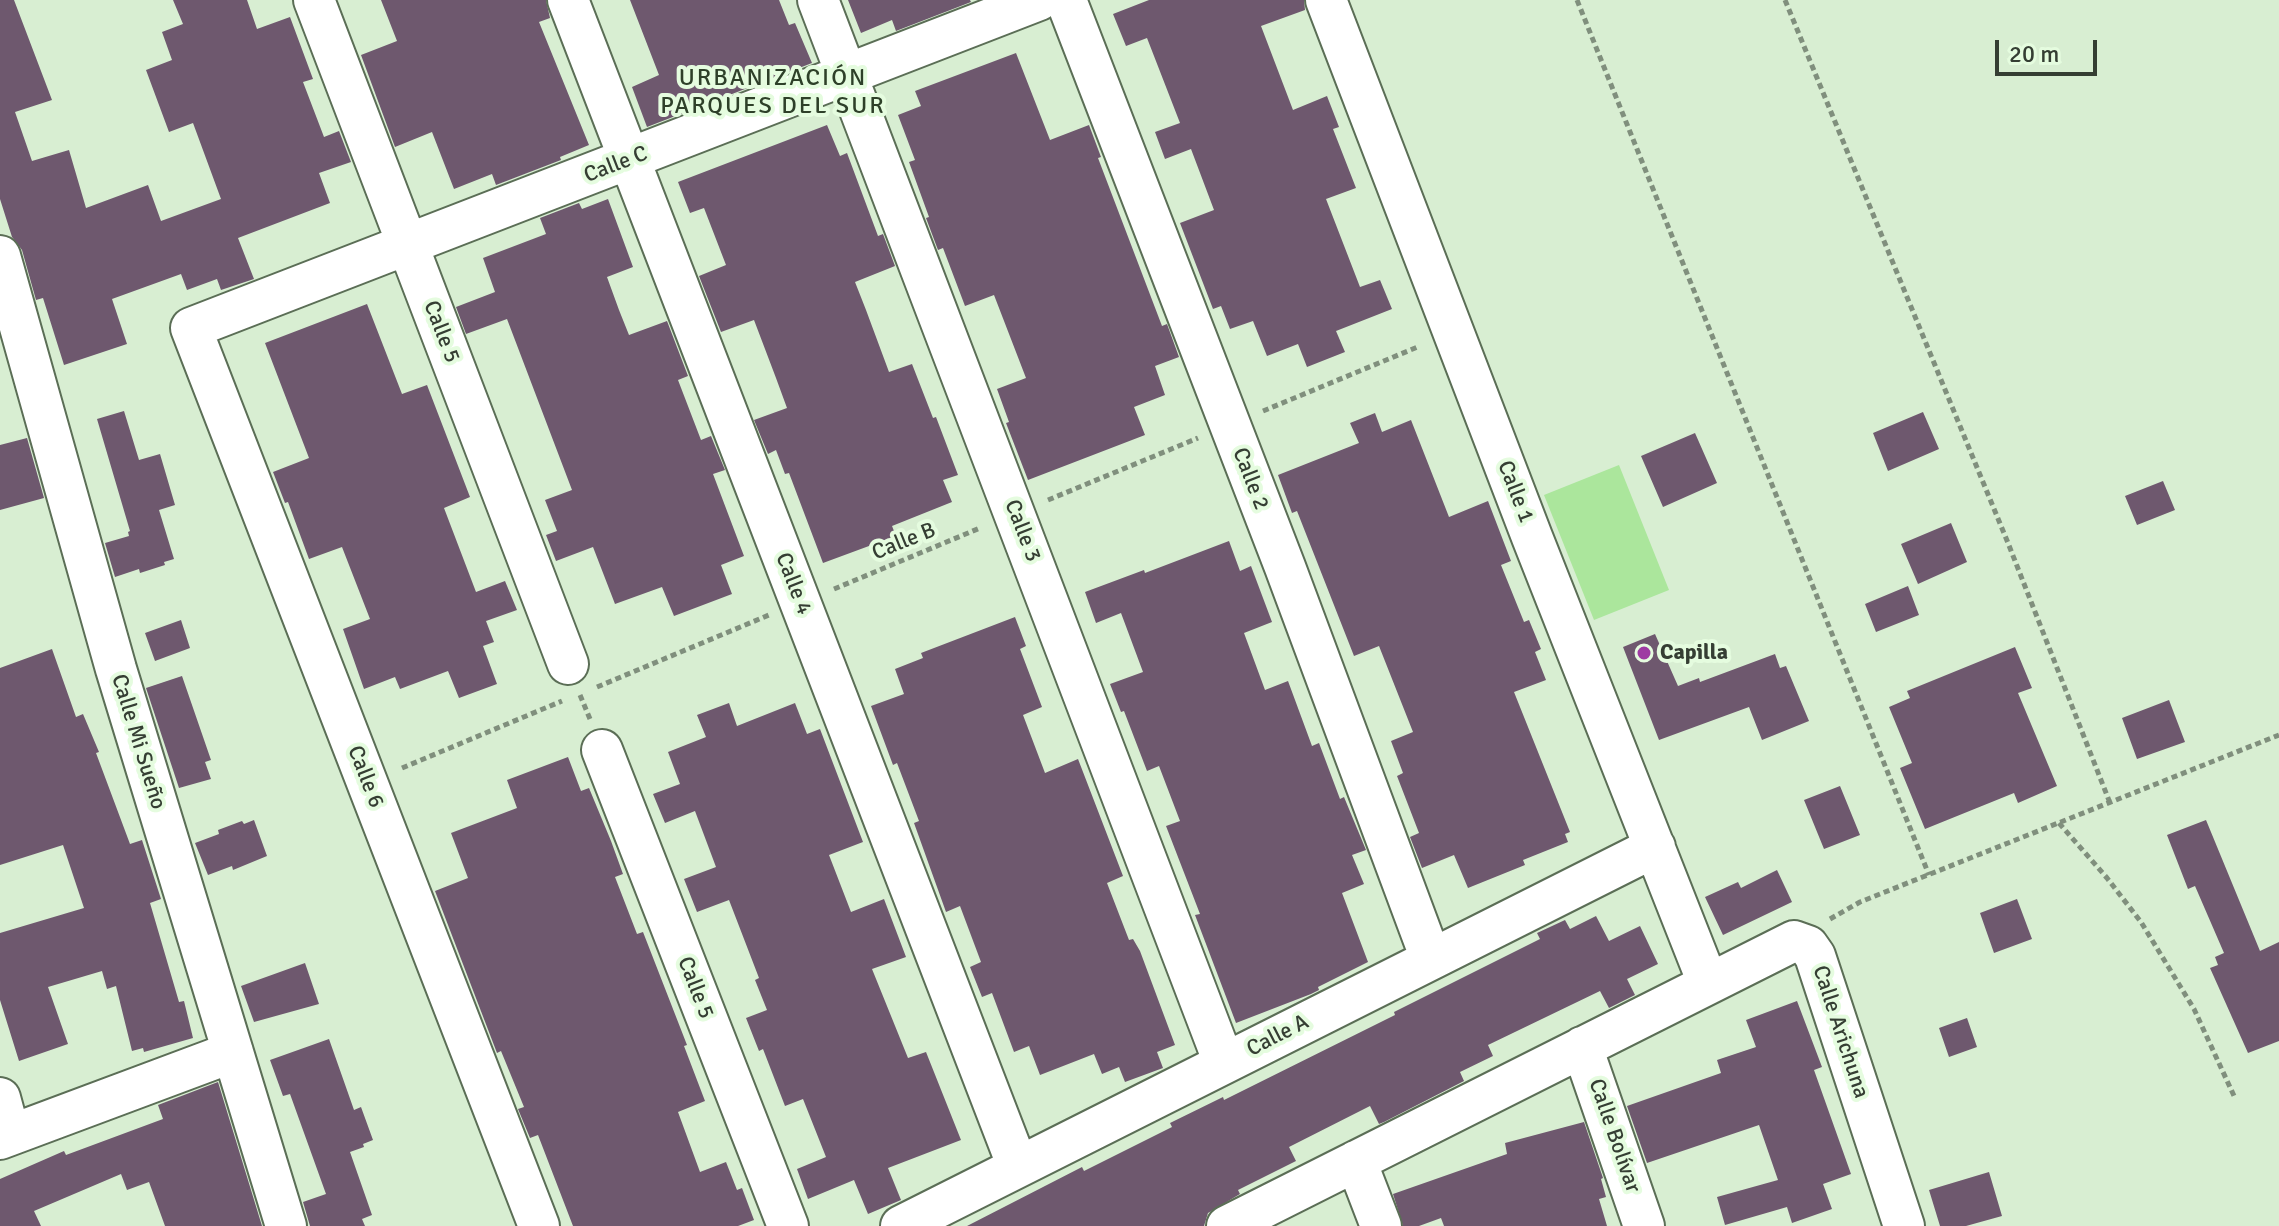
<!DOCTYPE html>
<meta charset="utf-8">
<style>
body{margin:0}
#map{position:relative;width:2279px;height:1226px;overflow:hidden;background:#d8eed2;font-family:Signika,sans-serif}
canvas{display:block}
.scale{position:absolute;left:1995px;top:40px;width:102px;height:36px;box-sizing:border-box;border:4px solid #353e33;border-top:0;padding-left:10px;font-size:24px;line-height:28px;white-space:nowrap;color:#353e33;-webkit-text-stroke:6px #e5fcdf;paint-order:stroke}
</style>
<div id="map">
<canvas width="2279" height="1226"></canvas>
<div class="scale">20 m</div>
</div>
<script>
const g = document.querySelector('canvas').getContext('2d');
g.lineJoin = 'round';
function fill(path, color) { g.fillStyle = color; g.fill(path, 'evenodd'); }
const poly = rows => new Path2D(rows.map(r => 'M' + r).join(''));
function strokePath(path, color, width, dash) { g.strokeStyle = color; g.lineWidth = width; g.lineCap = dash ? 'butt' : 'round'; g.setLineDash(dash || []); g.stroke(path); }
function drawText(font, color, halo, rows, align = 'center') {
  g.font = font + ' Signika,sans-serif'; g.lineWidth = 8; g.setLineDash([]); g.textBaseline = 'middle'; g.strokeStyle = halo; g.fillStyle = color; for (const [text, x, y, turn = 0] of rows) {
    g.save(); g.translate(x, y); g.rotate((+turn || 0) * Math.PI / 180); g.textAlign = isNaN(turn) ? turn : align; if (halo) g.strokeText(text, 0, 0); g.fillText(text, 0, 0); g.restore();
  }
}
fill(poly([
 [1619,465,1669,590,1594,620,1544,495]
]), '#abe69c');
fill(poly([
 [0,0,14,0,52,100,15,112,32,161,69,150,86,208,148,185,161,221,221,199,193,123,169,132,146,70,172,60,162,32,183,24,173,0,247,0,257,29,290,17,313,79,303,82,324,137,339,131,351,162,319,173,330,203,238,238,254,279,221,290,217,279,187,290,181,274,112,299,127,344,64,365,43,298,36,300,22,250,12,237,0,199],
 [381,0,546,0,550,18,539,22,589,145,560,157,561,160,496,185,492,174,454,189,432,132,395,147,361,55,397,41],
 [630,0,779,0,789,25,795,23,812,63,647,127,632,87,659,75],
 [848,0,970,0,971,2,896,31,892,20,861,33],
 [1149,0,1304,0,1305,10,1261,26,1293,110,1327,96,1339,127,1333,129,1356,188,1326,199,1360,287,1380,280,1392,309,1336,331,1345,352,1307,367,1298,344,1267,356,1253,321,1230,329,1221,306,1213,309,1180,223,1214,210,1191,149,1165,159,1155,132,1180,123,1147,38,1126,46,1113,14],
 [1016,53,1050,140,1089,125,1101,157,1098,158,1162,326,1167,324,1179,357,1155,366,1165,395,1134,407,1145,435,1028,480,1006,423,1009,422,997,389,1026,378,994,295,965,306,943,248,938,250,926,218,929,217,909,162,915,160,898,115,921,106,915,91],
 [827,125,840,156,847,153,878,236,883,234,895,266,855,282,866,310,889,372,912,364,933,418,936,417,958,475,943,480,952,502,892,526,896,536,823,563,789,473,785,474,776,450,768,454,754,420,787,408,776,378,754,320,721,332,699,276,726,265,704,208,690,213,678,182],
 [608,199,633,267,607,277,619,310,629,335,667,321,688,376,678,380,701,440,711,436,725,470,713,474,744,556,721,565,732,594,674,616,662,587,615,604,593,547,556,561,546,535,557,531,545,500,572,490,507,319,466,334,456,307,495,292,483,258,546,234,540,218,579,203,582,209],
 [367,304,402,394,427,385,470,497,444,508,476,592,505,581,517,610,486,621,494,642,483,646,497,684,459,698,448,671,400,689,395,677,364,689,343,629,370,619,342,547,309,559,288,502,285,503,273,472,309,458,265,343],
 [124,411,139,460,160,454,175,505,159,510,174,559,164,562,165,565,140,573,139,569,115,577,105,543,129,536,128,532,130,531,97,419],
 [1923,412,1939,449,1888,471,1873,433],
 [1375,413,1382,432,1411,420,1449,517,1488,501,1511,561,1501,565,1524,622,1529,620,1541,649,1535,652,1546,680,1514,692,1570,832,1565,834,1568,842,1523,860,1525,865,1468,888,1454,855,1422,868,1410,837,1419,833,1397,776,1403,773,1391,741,1413,732,1379,646,1354,656,1297,511,1292,513,1278,475,1359,443,1350,423],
 [1695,433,1717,483,1663,507,1641,456],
 [27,438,44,498,0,510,0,445],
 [2163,481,2175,510,2137,525,2125,496],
 [1951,523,1967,562,1918,584,1901,544],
 [1229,541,1240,571,1251,566,1272,622,1244,633,1265,690,1288,681,1312,746,1319,743,1340,799,1344,797,1366,850,1352,855,1364,884,1342,893,1368,962,1318,987,1319,990,1311,994,1236,1023,1195,915,1200,914,1166,826,1180,821,1159,766,1147,771,1124,711,1121,712,1110,684,1143,672,1121,613,1096,623,1085,592,1144,570,1145,573],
 [1908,586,1919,615,1876,632,1865,604],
 [1015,617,1026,646,1020,649,1042,707,1023,715,1045,773,1078,759,1123,876,1107,883,1129,940,1133,939,1140,951,1175,1045,1157,1052,1163,1068,1125,1082,1119,1067,1102,1074,1094,1054,1040,1075,1029,1046,1014,1052,992,993,982,997,970,967,981,962,960,906,946,912,914,823,919,821,897,763,893,765,871,706,904,694,895,669,923,658,921,653],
 [181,620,190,648,155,661,145,633],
 [1655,634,1678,686,1699,678,1700,682,1775,654,1780,668,1786,666,1809,721,1762,740,1749,707,1659,740,1623,647],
 [2015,647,2032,688,2018,693,2057,786,2018,803,2014,793,1925,829,1900,768,1912,763,1889,707,1910,698,1907,691],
 [52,649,76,717,83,714,99,752,96,753,130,844,142,840,161,899,150,903,179,1002,184,1001,193,1038,144,1052,143,1048,132,1051,116,986,107,989,102,971,48,987,68,1044,19,1061,0,1000,0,933,84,908,63,845,0,865,0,668],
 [182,676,211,760,205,762,211,779,179,788,146,688],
 [2169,700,2185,742,2137,759,2122,718],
 [729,703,737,726,795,703,807,734,820,729,863,842,829,855,851,912,884,899,906,957,872,969,908,1058,926,1052,961,1140,888,1168,901,1200,868,1214,854,1180,808,1199,797,1169,826,1157,803,1099,785,1106,763,1049,759,1051,746,1018,767,1010,755,980,759,978,729,900,697,912,684,879,716,867,695,811,665,823,653,794,680,784,668,752,706,737,697,715],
 [568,757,581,791,589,788,611,841,623,874,615,877,637,934,643,932,687,1045,684,1046,705,1101,678,1112,700,1172,726,1162,737,1190,742,1188,754,1220,738,1226,573,1226,538,1135,530,1138,518,1109,524,1107,501,1051,497,1053,435,891,468,878,451,833,517,808,507,780],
 [1840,786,1860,835,1824,849,1804,800],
 [254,820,267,856,233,870,232,866,208,875,195,843,219,834,218,830,242,821,244,824],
 [2206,820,2260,951,2279,942,2279,1041,2248,1053,2210,968,2218,965,2215,957,2224,953,2195,886,2188,889,2167,835],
 [1777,870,1792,902,1723,935,1705,897,1738,882,1741,888],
 [2017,899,2032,939,1994,953,1980,913],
 [1596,916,1609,941,1640,926,1658,964,1627,979,1635,995,1609,1008,1600,991,1488,1045,1493,1056,1460,1072,1464,1081,1384,1122,1379,1124,1370,1106,1289,1147,1296,1161,1238,1190,1240,1194,1208,1213,1204,1226,967,1226,1082,1167,1084,1171,1172,1127,1170,1123,1223,1097,1224,1100,1395,1015,1394,1012,1540,939,1537,933,1565,920,1570,929],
 [305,963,319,1004,254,1022,241,986],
 [1797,1001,1822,1067,1814,1070,1851,1174,1823,1184,1832,1209,1792,1223,1787,1207,1725,1225,1717,1197,1778,1180,1759,1125,1647,1163,1627,1106,1721,1073,1717,1060,1756,1047,1746,1020],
 [1967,1018,1977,1047,1949,1057,1939,1028],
 [329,1039,354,1110,361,1107,373,1140,363,1144,364,1147,350,1152,372,1215,362,1219,365,1226,310,1226,303,1202,326,1194,290,1094,283,1096,270,1060],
 [218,1082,262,1226,165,1226,149,1182,127,1190,121,1174,34,1211,41,1226,0,1226,0,1179,64,1151,66,1155,163,1119,158,1105],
 [1584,1122,1603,1178,1601,1179,1606,1197,1599,1199,1607,1226,1444,1226,1441,1218,1419,1226,1403,1226,1393,1194,1507,1154,1505,1143],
 [1989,1172,2002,1216,1966,1226,1940,1226,1929,1190]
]), '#6e586e');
const minor = poly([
 [314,0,568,664],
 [568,0,1018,1167],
 [818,0,1224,1063],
 [1066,0,1285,567,1431,959],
 [1326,0,1532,537,1708,983],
 [0,256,116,669,286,1226],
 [602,750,788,1226],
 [1582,1047,1644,1226],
 [0,1098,10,1135],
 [0,1139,233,1052],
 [1356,1161,1381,1226],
 [539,1226,191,328,1039,0],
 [901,1226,1655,847],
 [1227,1226,1794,941,1808,946,1815,956,1904,1226]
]);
strokePath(minor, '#5b6e56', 44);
strokePath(poly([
 [1577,0,1929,875],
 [1785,0,2008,543,2110,803],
 [1263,411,1420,346],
 [1048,500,1198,438],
 [834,589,980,528],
 [597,687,769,615],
 [580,695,590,719],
 [402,768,562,701],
 [2059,823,2107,878,2141,922,2194,1009,2235,1098],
 [1830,919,1860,902,2279,735]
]), '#808f7d', 5, [6, 4]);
strokePath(minor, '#fff', 40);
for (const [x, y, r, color] of [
 [1644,653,8,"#9e3ba2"]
]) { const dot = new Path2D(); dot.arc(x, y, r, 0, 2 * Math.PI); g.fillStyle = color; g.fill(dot); strokePath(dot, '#e5fcdf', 3); }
drawText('22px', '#353e33', '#e5fcdf', [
 ["Calle C",616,165,-21],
 ["Calle 5",441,332,69],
 ["Calle 2",1250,479,69],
 ["Calle 1",1515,492,69],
 ["Calle 3",1022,531,69],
 ["Calle B",904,542,-22],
 ["Calle 4",793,584,69],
 ["Calle Mi Sueño",138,742,73],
 ["Calle 6",365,777,69],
 ["Calle 5",695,988,69],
 ["Calle Arichuna",1840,1032,72],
 ["Calle A",1278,1036,-27],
 ["Calle Bolívar",1614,1136,71]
]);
drawText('bold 22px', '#353e33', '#e5fcdf', [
 ["Capilla",1660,653]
], 'left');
g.letterSpacing = '2px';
drawText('24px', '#2e4029', '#e5fcdf', [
 ["URBANIZACIÓN",773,79],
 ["PARQUES DEL SUR",773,107]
]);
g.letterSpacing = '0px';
</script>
